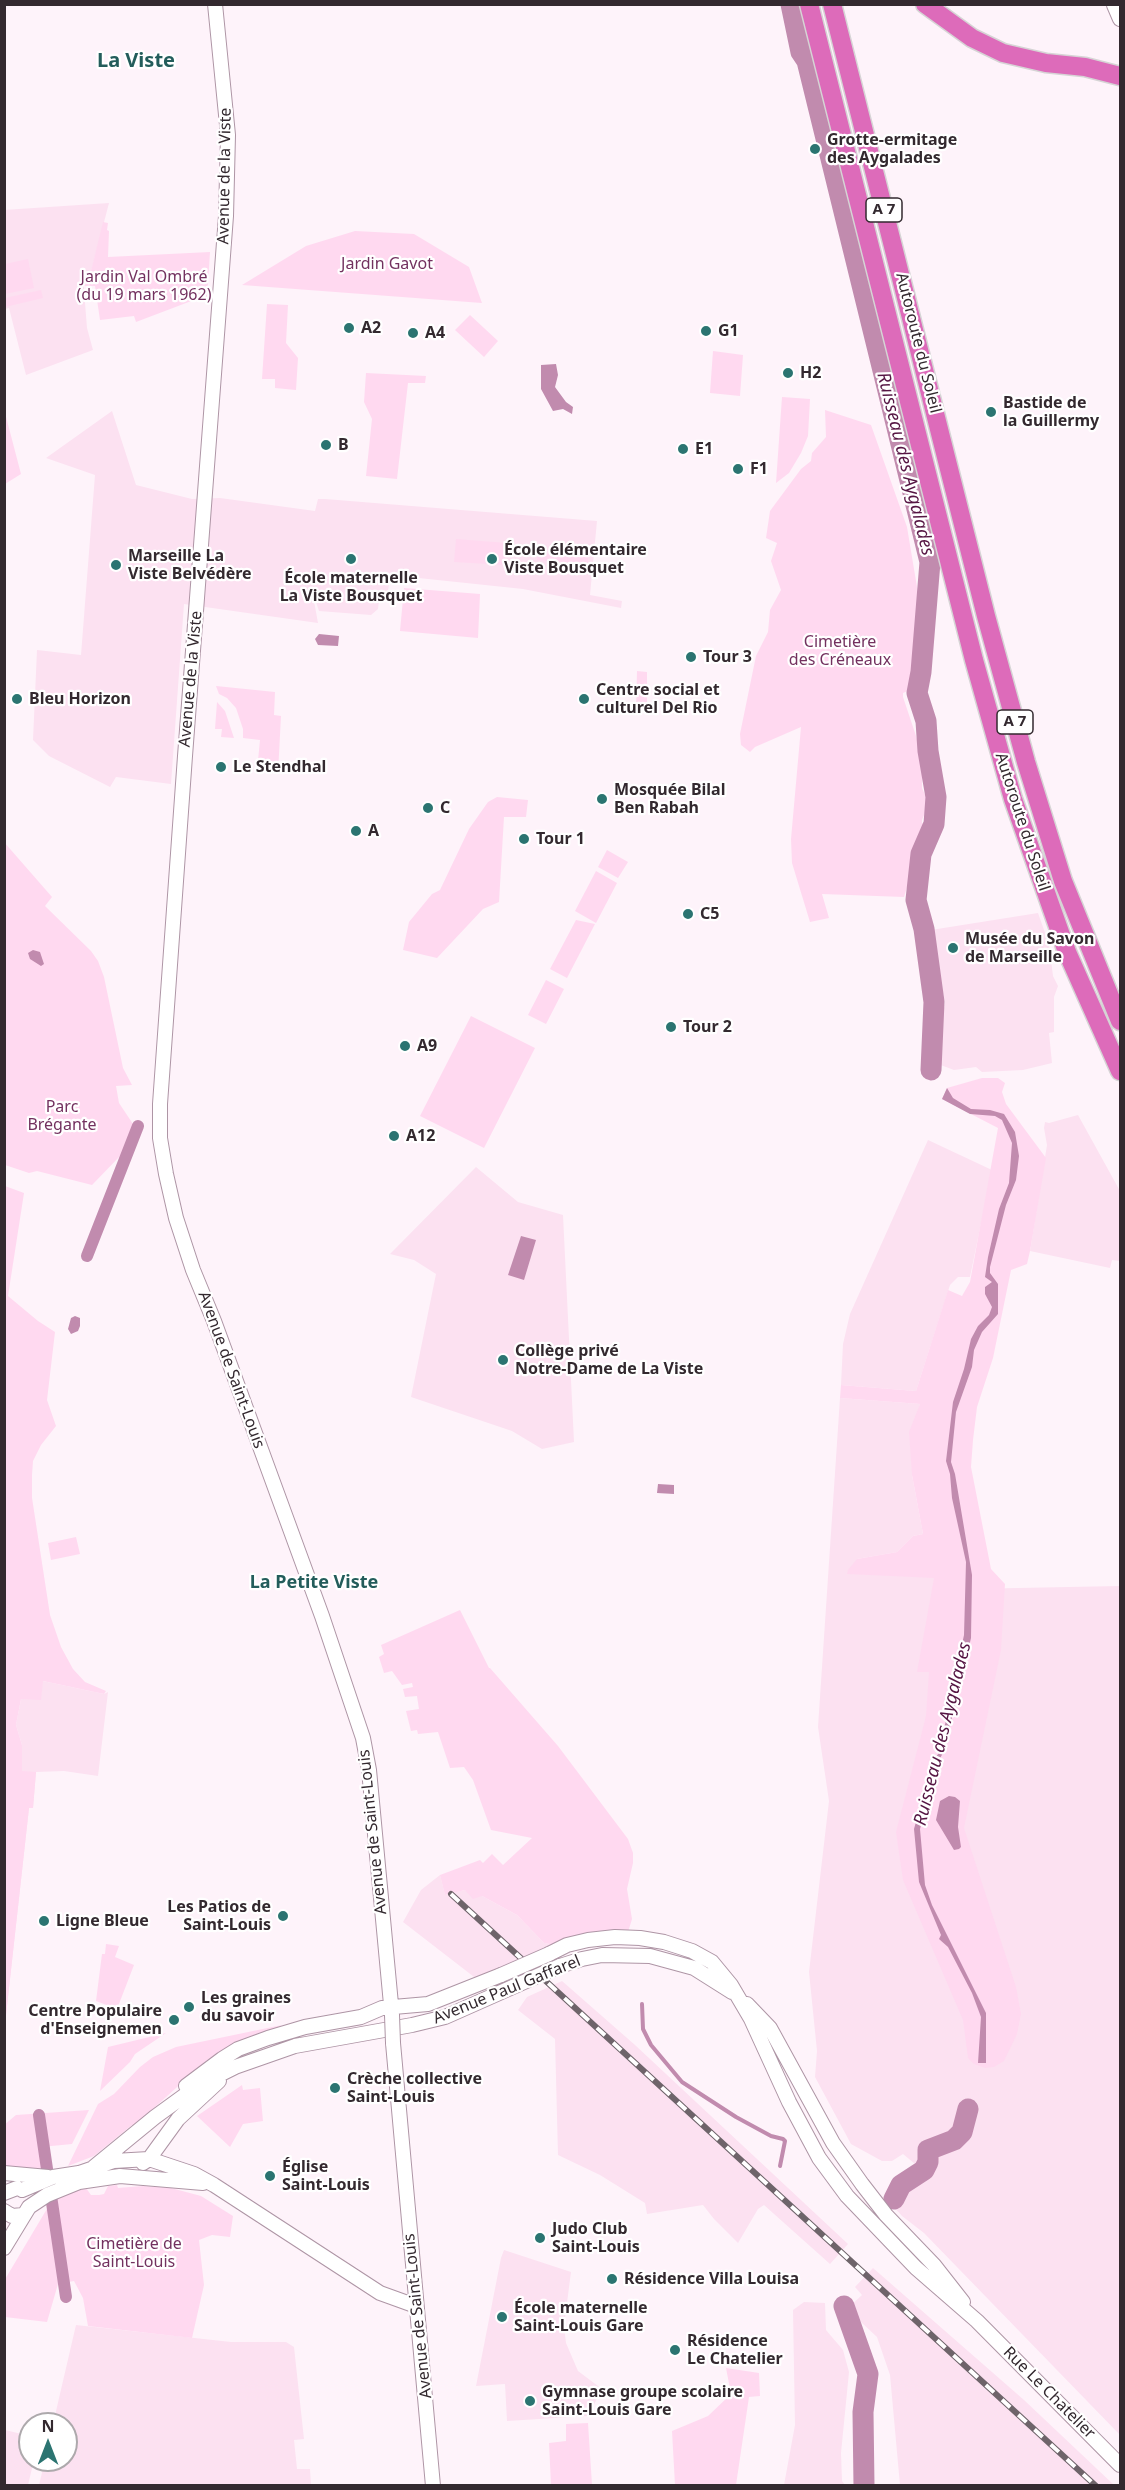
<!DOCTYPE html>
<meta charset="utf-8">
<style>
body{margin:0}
#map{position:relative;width:1125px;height:2490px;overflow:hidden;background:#fef3fa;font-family:"Noto Sans",sans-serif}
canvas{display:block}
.frame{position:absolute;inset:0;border:6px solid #33292f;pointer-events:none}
.north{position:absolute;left:18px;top:2412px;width:60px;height:60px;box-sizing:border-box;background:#fff;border:2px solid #ada9ac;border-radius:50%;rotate:0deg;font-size:16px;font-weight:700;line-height:24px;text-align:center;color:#33292f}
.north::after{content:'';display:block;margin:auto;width:21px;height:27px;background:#2b7471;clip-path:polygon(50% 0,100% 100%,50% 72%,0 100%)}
</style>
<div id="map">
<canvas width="1125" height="2490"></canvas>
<div class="frame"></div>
<div class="north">N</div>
</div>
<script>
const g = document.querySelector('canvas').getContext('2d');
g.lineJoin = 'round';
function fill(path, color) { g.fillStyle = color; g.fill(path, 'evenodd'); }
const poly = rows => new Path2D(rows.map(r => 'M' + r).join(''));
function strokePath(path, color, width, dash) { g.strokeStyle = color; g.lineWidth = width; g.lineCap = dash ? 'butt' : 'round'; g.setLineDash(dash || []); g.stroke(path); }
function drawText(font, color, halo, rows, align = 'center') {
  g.font = font + ' "Noto Sans",sans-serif'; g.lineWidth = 4.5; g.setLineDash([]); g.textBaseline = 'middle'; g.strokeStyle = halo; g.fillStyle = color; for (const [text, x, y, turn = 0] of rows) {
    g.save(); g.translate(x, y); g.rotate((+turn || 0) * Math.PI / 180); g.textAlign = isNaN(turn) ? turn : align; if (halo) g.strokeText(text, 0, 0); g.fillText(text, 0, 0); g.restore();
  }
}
fill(poly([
 [109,203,90,276,83,277,87,328,93,350,26,375,9,308,5,309,4,210],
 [112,411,136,485,192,499,220,498,315,511,318,499,325,499,597,521,590,595,622,601,621,608,523,589,390,575,388,592,380,591,378,609,371,615,319,611,312,590,318,623,184,604,171,784,116,777,110,787,49,756,33,740,37,650,81,655,95,475,46,458],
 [1038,913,1049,944,1053,976,1058,986,1054,997,1054,1032,1049,1033,1052,1063,1023,1070,982,1072,976,1067,954,1070,938,1064,940,1029,945,1003,931,930],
 [1078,1115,1120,1191,1120,1261,1112,1260,1110,1268,1030,1251,1047,1145,1044,1128,1045,1122,1049,1123],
 [928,1140,992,1170,970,1277,958,1277,950,1285,916,1391,841,1385,843,1344,850,1314],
 [476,1167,518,1202,563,1215,574,1442,542,1449,512,1431,411,1397,436,1274,414,1260,390,1254],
 [840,1398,920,1404,912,1475,923,1534,913,1536,897,1552,857,1559,934,1577,966,1589,1120,1586,1120,2435,924,2233,902,2216,893,2206,926,2173,903,2154,892,2161,882,2161,851,2144,815,2077,817,2051,809,1972,829,1801,818,1727],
 [43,1681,104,1694,108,1692,98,1776,64,1771,36,1772,33,1808,29,1808,5,2024,22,1771,22,1745,16,1725,21,1699],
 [440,1875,445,1895,465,1890,482,1896,517,1915,544,1943,556,1945,478,1980,403,1922,421,1890],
 [562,1981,635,2045,848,2244,830,2264,764,2205,758,2209,738,2243,714,2219,703,2205,647,2214,645,2203,600,2175,558,2155,555,2039,518,2010,527,1997],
 [504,2250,571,2272,564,2326,566,2343,578,2371,602,2389,588,2416,507,2421,505,2384,476,2386,501,2258],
 [873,2268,1024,2400,1114,2485,900,2485,890,2375,877,2337,847,2309,862,2295,855,2287],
 [804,2302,825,2303,826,2330,843,2350,849,2372,841,2453,842,2481,845,2485,784,2485,795,2425,793,2310],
 [76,2325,231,2342,286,2342,294,2347,304,2439,294,2440,297,2469,310,2469,311,2485,39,2485,45,2460,66,2460,66,2424,53,2424],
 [5,2430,30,2436,30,2460,34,2460,28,2485,5,2485]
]), '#fce1f1');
fill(poly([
 [103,222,108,223,107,230,109,231,108,257,210,252,207,300,201,302,194,300,136,322,134,316,100,320,95,286,84,286,82,276,90,275],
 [355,231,414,234,469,267,482,303,242,285,306,246],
 [28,259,34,288,5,294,5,264],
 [41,290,43,298,5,307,5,298],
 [267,304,288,305,286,343,298,358,296,390,275,388,275,379,262,379],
 [470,315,498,341,484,357,455,330],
 [713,351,743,355,740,396,710,393],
 [366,373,426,376,425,383,408,383,397,479,366,476,372,419,364,402],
 [782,397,810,399,808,436,801,453,789,473,776,483],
 [4,409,21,474,5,484,4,484],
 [825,410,871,425,907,527,919,599,912,689,903,693,903,697,922,754,922,788,926,797,926,810,922,820,922,823,927,826,926,833,918,841,912,853,909,881,904,897,822,894,829,918,810,922,792,863,791,839,801,727,755,747,750,752,741,745,740,734,756,656,768,632,770,610,781,590,771,561,777,543,766,538,770,511,801,469,811,461,812,453,826,437],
 [456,539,507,543,505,565,454,562],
 [537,553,588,557,588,564,537,560],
 [404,588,480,594,478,638,400,631],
 [637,671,647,672,647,710,636,710],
 [216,686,275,692,274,715,281,716,278,773,257,771,260,740,243,738,243,729,236,708,227,698,219,694],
 [217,702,225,711,234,738,221,737,222,729,215,729],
 [497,797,528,800,526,817,504,817,499,902,483,909,437,958,403,950,409,922,432,894,440,890,469,829,488,802],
 [4,842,52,897,45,906,91,951,98,961,104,977,123,1068,132,1085,116,1086,119,1103,135,1127,123,1153,92,1185,37,1171,29,1173,5,1165],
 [607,850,628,862,618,878,598,867],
 [596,871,617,883,596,923,575,911],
 [576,920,595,924,567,978,550,969],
 [546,980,564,989,546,1024,528,1015],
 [471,1016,535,1048,484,1148,420,1116],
 [982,1078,998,1078,1005,1083,1002,1092,1006,1104,1046,1158,1030,1251,1027,1264,1011,1270,993,1358,977,1407,973,1440,971,1467,991,1569,1005,1584,1001,1650,964,1828,1016,1987,1021,2014,1017,2034,1004,2061,994,2067,985,2068,974,2064,968,2058,963,2020,903,1880,896,1832,926,1716,929,1672,917,1672,934,1578,847,1574,848,1570,857,1559,897,1552,913,1536,923,1534,912,1475,909,1432,920,1404,840,1398,841,1385,916,1391,948,1290,962,1296,970,1282,998,1128,942,1099,947,1088],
 [5,1186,24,1193,8,1296,38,1321,55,1332,47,1400,56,1426,41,1445,33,1461,32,1475,32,1498,50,1615,61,1647,73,1669,85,1682,106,1691,104,1694,43,1681,41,1700,21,1699,16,1725,22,1745,22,1771,36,1772,33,1808,29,1808,5,2024],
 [76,1537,80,1554,51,1560,48,1543],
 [460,1610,489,1668,490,1668,558,1746,628,1839,633,1853,633,1863,627,1889,632,1919,628,1932,556,1945,544,1943,517,1915,482,1896,473,1899,465,1890,445,1895,440,1875,480,1860,483,1863,492,1854,503,1865,532,1838,491,1830,473,1780,464,1767,450,1768,438,1732,418,1734,417,1730,411,1731,406,1711,419,1709,417,1696,405,1697,403,1689,413,1687,412,1683,402,1685,392,1671,384,1673,379,1657,384,1654,381,1645],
 [106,1944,119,1946,115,1957,134,1965,117,2009,96,2001,102,1954,105,1954],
 [282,2025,207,2060,134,2126,132,2125,94,2156,68,2166,98,2104,114,2094,140,2067,153,2057,176,2047],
 [166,2033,135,2054,130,2062,100,2091,108,2047],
 [242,2085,243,2090,260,2088,263,2121,243,2124,230,2147,197,2116],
 [89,2110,72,2144,41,2147,44,2170,21,2170,5,2166,4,2125,16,2115],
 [117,2185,118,2188,143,2186,171,2188,201,2196,233,2216,230,2237,212,2235,199,2240,204,2285,192,2338,88,2326,83,2298,74,2281,58,2284,47,2322,5,2317,4,2281,54,2197,67,2190,86,2188,91,2195,99,2195,104,2194,108,2186],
 [726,2368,759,2373,760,2396,749,2397,736,2485,675,2485,672,2431,708,2416,731,2394],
 [588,2423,592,2485,551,2485,549,2443,566,2441,566,2424]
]), '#ffd9f0');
fill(poly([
 [556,364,558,375,555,387,566,402,573,407,572,414,563,409,553,411,541,389,541,365],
 [319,634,339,636,338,646,318,645,315,639],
 [33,950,40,952,44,964,41,966,30,959,28,953],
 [947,1088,953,1098,971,1109,990,1110,1004,1114,1015,1132,1019,1156,1016,1180,1006,1205,990,1267,990,1273,998,1284,998,1314,982,1332,974,1350,972,1367,956,1412,951,1462,955,1474,972,1575,971,1638,944,1751,937,1764,920,1829,925,1885,932,1905,986,2013,986,2063,978,2063,981,2017,972,1993,948,1947,939,1939,941,1935,919,1882,914,1829,933,1760,939,1753,964,1635,966,1562,952,1498,950,1474,946,1461,953,1402,964,1369,971,1339,978,1326,989,1315,992,1307,985,1294,985,1287,992,1282,985,1277,988,1257,999,1209,1009,1183,1012,1143,1002,1120,995,1116,970,1114,942,1099],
 [521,1236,536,1240,524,1280,508,1275],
 [75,1316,80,1318,80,1326,78,1331,71,1334,68,1329,71,1318],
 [658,1484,674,1485,674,1494,657,1493],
 [949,1796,955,1797,960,1801,958,1827,961,1847,959,1849,954,1850,936,1820,940,1801]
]), '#c18bae');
strokePath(poly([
 [642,2004,643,2029,651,2045,682,2082,736,2117,771,2136,783,2139,785,2141,780,2166]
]), '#c18bae', 4);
strokePath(poly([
 [87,1256,138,1126],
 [39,2115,66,2297]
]), '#c18bae', 12);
strokePath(poly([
 [791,4,801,52,807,61,930,562,921,672,917,693,926,721,928,751,936,797,934,824,921,854,916,900,924,929,934,1002,931,1070],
 [894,2199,901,2185,924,2170,928,2162,928,2150,954,2140,962,2132,968,2109],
 [844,2306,868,2374,863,2412,864,2486]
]), '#c18bae', 21);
const secondary = poly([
 [215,4,228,135,226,216,185,756,160,1104,160,1138,166,1174,176,1218,193,1270,214,1321,322,1616,363,1738,369,1770,392,2015],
 [1114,5,1120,19],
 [549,1954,567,1945,588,1940,615,1937,640,1938,664,1942,692,1951,712,1962,731,1985,751,2019,789,2102,819,2158,847,2196,916,2268,977,2321,1120,2465],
 [560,1966,582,1959,602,1955,650,1956,694,1968,732,1992],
 [747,2004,770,2028,833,2143,862,2184,886,2215,934,2265,963,2302],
 [393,2043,433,2486],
 [186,2086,222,2059,238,2049,268,2038,305,2027,361,2017,382,2008,428,2004,501,1975],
 [143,2163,149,2159,178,2119,219,2081],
 [94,2167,155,2117,199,2085,235,2067,295,2046,412,2025,445,2017,515,1986],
 [4,2173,48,2177],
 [22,2190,53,2177,79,2173,114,2161,149,2159,194,2174,214,2185,380,2293,416,2306],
 [4,2193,17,2188],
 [4,2211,12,2216,23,2215],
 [4,2248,29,2207,47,2195,79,2182,120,2176,203,2183]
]);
const highway = poly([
 [809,4,974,660,1013,799,1067,952,1120,1071],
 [832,4,986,616,1026,762,1063,881,1120,1021],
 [925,4,972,38,1003,53,1046,63,1085,67,1120,76]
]);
strokePath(secondary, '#ae95a5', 16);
strokePath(highway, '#d6d4d5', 21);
strokePath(secondary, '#fff', 14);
strokePath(highway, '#dd6bba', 18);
const rail = poly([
 [451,1894,1096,2486]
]);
strokePath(rail, '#6e646a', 6);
strokePath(rail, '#fff', 4, [11]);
const secondaryBridge = poly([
 [501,1975,549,1954],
 [515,1986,560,1966],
 [392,2015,393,2043]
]);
strokePath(secondaryBridge, '#ae95a5', 16, []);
strokePath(secondaryBridge, '#fff', 14);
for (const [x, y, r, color] of [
 [815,149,6,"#2b7471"],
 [349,328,6,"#2b7471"],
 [706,331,6,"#2b7471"],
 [413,333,6,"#2b7471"],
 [788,373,6,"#2b7471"],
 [991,412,6,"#2b7471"],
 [326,445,6,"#2b7471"],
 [683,449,6,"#2b7471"],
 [738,469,6,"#2b7471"],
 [351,559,6,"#2b7471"],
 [492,559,6,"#2b7471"],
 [116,565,6,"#2b7471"],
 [691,657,6,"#2b7471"],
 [17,699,6,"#2b7471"],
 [584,699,6,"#2b7471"],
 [221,767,6,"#2b7471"],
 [602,799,6,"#2b7471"],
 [428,808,6,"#2b7471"],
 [356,831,6,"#2b7471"],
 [524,839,6,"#2b7471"],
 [688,914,6,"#2b7471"],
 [953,948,6,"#2b7471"],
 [671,1027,6,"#2b7471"],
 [405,1046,6,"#2b7471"],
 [394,1136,6,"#2b7471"],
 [503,1360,6,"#2b7471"],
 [283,1916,6,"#2b7471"],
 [44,1921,6,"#2b7471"],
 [189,2007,6,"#2b7471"],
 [174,2020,6,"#2b7471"],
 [335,2088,6,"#2b7471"],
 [270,2176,6,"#2b7471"],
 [540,2238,6,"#2b7471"],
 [612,2279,6,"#2b7471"],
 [502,2317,6,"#2b7471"],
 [675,2350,6,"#2b7471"],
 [530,2401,6,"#2b7471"]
]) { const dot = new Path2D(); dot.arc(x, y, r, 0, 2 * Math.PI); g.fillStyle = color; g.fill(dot); strokePath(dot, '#fff', 2); }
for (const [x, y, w] of [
 [884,210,36],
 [1015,722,36]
]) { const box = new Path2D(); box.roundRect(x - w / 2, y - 12, w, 24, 4.5); g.fillStyle = '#fff'; g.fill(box); strokePath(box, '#33292f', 1.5); }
drawText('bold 15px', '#33292f', null, [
 ["A 7",884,210],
 ["A 7",1015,722]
]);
drawText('bold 16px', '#33292f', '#fff', [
 ["Grotte-ermitage",827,140],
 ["des Aygalades",827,158],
 ["A2",361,328],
 ["G1",718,331],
 ["A4",425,333],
 ["H2",800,373],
 ["Bastide de",1003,403],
 ["la Guillermy",1003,421],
 ["B",338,445],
 ["E1",695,449],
 ["F1",750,469],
 ["École élémentaire",504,550],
 ["Viste Bousquet",504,568],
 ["Marseille La",128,556],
 ["Viste Belvédère",128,574],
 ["École maternelle",351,578,"center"],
 ["La Viste Bousquet",351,596,"center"],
 ["Tour 3",703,657],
 ["Centre social et",596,690],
 ["culturel Del Rio",596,708],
 ["Bleu Horizon",29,699],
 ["Le Stendhal",233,767],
 ["Mosquée Bilal",614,790],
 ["Ben Rabah",614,808],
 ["C",440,808],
 ["A",368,831],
 ["Tour 1",536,839],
 ["C5",700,914],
 ["Musée du Savon",965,939],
 ["de Marseille",965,957],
 ["Tour 2",683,1027],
 ["A9",417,1046],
 ["A12",406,1136],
 ["Collège privé",515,1351],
 ["Notre-Dame de La Viste",515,1369],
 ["Les Patios de",271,1907,"right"],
 ["Saint-Louis",271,1925,"right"],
 ["Ligne Bleue",56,1921],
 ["Les graines",201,1998],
 ["du savoir",201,2016],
 ["Centre Populaire",162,2011,"right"],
 ["d'Enseignemen",162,2029,"right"],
 ["Crèche collective",347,2079],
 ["Saint-Louis",347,2097],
 ["Église",282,2167],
 ["Saint-Louis",282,2185],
 ["Judo Club",552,2229],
 ["Saint-Louis",552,2247],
 ["Résidence Villa Louisa",624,2279],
 ["École maternelle",514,2308],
 ["Saint-Louis Gare",514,2326],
 ["Résidence",687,2341],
 ["Le Chatelier",687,2359],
 ["Gymnase groupe scolaire",542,2392],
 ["Saint-Louis Gare",542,2410]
], 'left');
drawText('16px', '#33292f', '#fff', [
 ["Avenue de la Viste",225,176,-89],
 ["Autoroute du Soleil",918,343,76],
 ["Avenue de la Viste",191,679,-85],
 ["Autoroute du Soleil",1022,822,72],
 ["Avenue de Saint-Louis",231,1370,70],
 ["Avenue de Saint-Louis",373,1832,-96],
 ["Avenue Paul Gaffarel",507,1990,-22],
 ["Avenue de Saint-Louis",418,2316,-96],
 ["Rue Le Chatelier",1049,2393,45]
]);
drawText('16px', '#73315f', '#fff', [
 ["Jardin Gavot",387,264],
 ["Jardin Val Ombré",144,277],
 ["(du 19 mars 1962)",144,295],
 ["Cimetière",840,642],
 ["des Créneaux",840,660],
 ["Parc",62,1107],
 ["Brégante",62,1125],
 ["Cimetière de",134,2244],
 ["Saint-Louis",134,2262]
]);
drawText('italic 18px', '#561644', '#fff', [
 ["Ruisseau des Aygalades",905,464,76],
 ["Ruisseau des Aygalades",943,1734,-76]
]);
drawText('bold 18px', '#235d5b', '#fff', [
 ["La Petite Viste",314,1583]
]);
drawText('bold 20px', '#235d5b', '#fff', [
 ["La Viste",136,61]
]);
</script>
